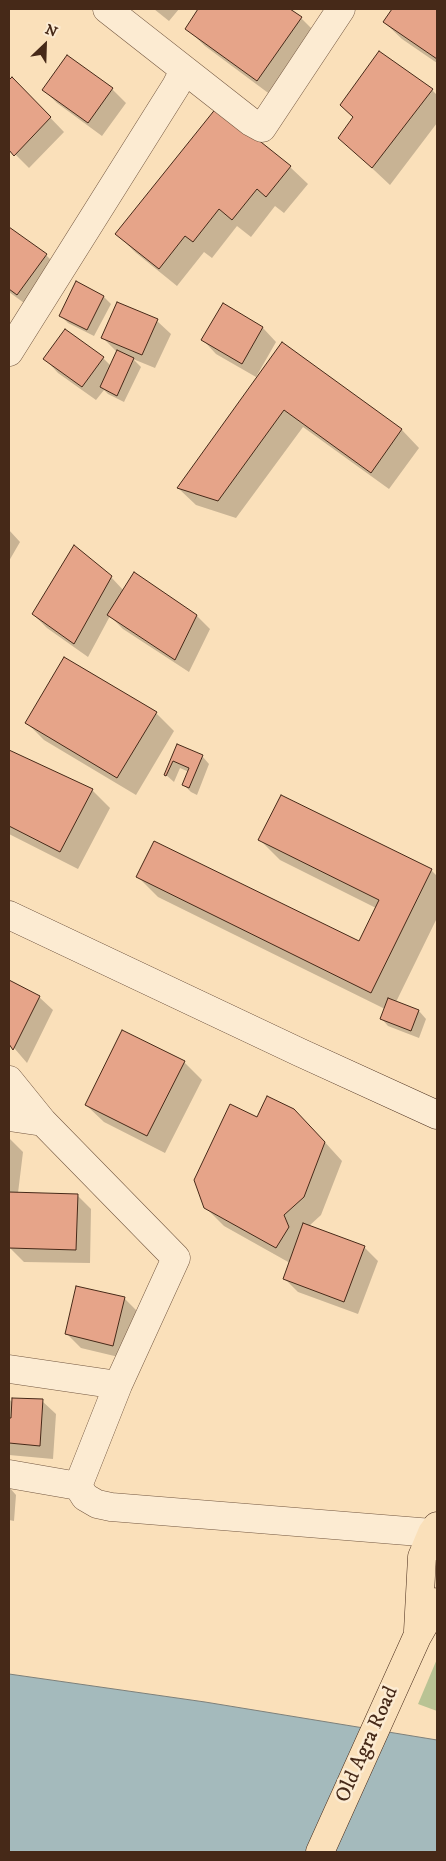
<!DOCTYPE html>
<style>
body{margin:0}
#map{position:relative;width:446px;height:1861px;overflow:hidden;background:#fae0ba;font-family:"IM FELL DW Pica",serif}
canvas{display:block}
.frame{position:absolute;inset:0;border:10px solid #462918;pointer-events:none}
.north{position:absolute;left:20px;top:20px;width:50px;height:50px;-webkit-text-stroke:4px #fcebd2;paint-order:stroke;rotate:24deg;font-size:14px;font-weight:700;line-height:20px;text-align:center;color:#462918}
.north::after{content:'';display:block;margin:auto;width:18px;height:22px;background:#462918;clip-path:polygon(50% 0,100% 100%,50% 72%,0 100%)}
</style>
<div id="map">
<canvas width="446" height="1861"></canvas>
<div class="frame"></div>
<div class="north">N</div>
</div>
<script>
const g = document.querySelector('canvas').getContext('2d');
g.lineJoin = 'round';
function fill(path, color) { g.fillStyle = color; g.fill(path, 'evenodd'); }
const poly = rows => new Path2D(rows.map(r => 'M' + r).join(''));
function strokePath(path, color, width, dash) { g.strokeStyle = color; g.lineWidth = width; g.lineCap = dash ? 'butt' : 'round'; g.setLineDash(dash || []); g.stroke(path); }
function drawText(font, color, halo, rows, align = 'center') {
  g.font = font + ' "IM FELL DW Pica",serif'; g.lineWidth = 5; g.setLineDash([]); g.textBaseline = 'middle'; g.strokeStyle = halo; g.fillStyle = color; for (const [text, x, y, turn = 0] of rows) {
    g.save(); g.translate(x, y); g.rotate((+turn || 0) * Math.PI / 180); g.textAlign = isNaN(turn) ? turn : align; if (halo) g.strokeText(text, 0, 0); g.fillText(text, 0, 0); g.restore();
  }
}
fill(poly([
 [437,1659,437,1711,418,1704]
]), '#b9c394');
const water = poly([
 [9,1674,205,1702,437,1740,437,1852,9,1852,9,1674]
]);
fill(water, '#a4babc');
strokePath(water, '#7e807a', 1);
fill(poly([
 [154,9,179,9,169,21],
 [200,9,288,9,301,18,319,36,275,98,205,46,187,29],
 [393,9,437,9,437,63,402,39,384,22],
 [12,78,64,132,29,168,9,148,9,82],
 [112,89,126,103,102,136,57,103,44,90],
 [432,90,437,95,437,123,390,185,358,155],
 [290,167,308,184,284,213,275,206,251,237,237,226,212,258,204,252,177,286,135,252,117,234],
 [9,228,46,255,60,269,31,308,9,292],
 [77,283,104,297,111,304,94,336,68,323,60,315],
 [223,305,263,328,276,342,256,377,216,354,203,340],
 [157,321,171,334,155,368,133,359,141,367,124,402,108,394,104,390,96,400,58,373,45,359,103,358,111,366,117,352,103,338],
 [282,344,402,430,419,448,389,489,303,427,236,518,196,505,178,488],
 [9,530,20,542,9,561],
 [111,577,124,591,197,616,210,629,189,672,123,629,110,616,88,657,47,628,33,614],
 [156,713,174,731,136,795,44,740,26,722],
 [178,746,202,756,209,764,197,795,191,792,184,785,189,772,180,768,174,782,165,774],
 [9,751,92,790,110,808,78,869,9,834],
 [260,840,431,870,437,876,437,918,396,1002,419,1011,426,1019,419,1038,388,1026,381,1018,385,1009,158,897,138,877,359,943,376,908,280,860],
 [9,981,39,997,53,1010,27,1063,9,1042],
 [184,1062,202,1080,165,1153,104,1122,86,1105],
 [258,1118,312,1128,342,1161,321,1215,309,1226,364,1247,378,1261,358,1314,298,1292,284,1278,290,1263,224,1226,205,1207],
 [9,1138,23,1152,18,1193,77,1195,91,1209,90,1263,24,1262,10,1248],
 [124,1298,138,1312,127,1359,81,1348,67,1334],
 [9,1399,13,1403,42,1401,56,1414,53,1459,9,1455],
 [9,1487,16,1495,14,1521,9,1520]
]), '#0003');
const building = poly([
 [198,9,290,9,302,17,257,81,185,29,198,9],
 [392,9,437,9,437,59,383,22,392,9],
 [379,51,433,89,372,168,338,138,353,117,340,105,379,51],
 [67,55,113,88,88,123,42,90,67,55],
 [12,77,51,117,14,156,9,150,9,80,12,77],
 [217,107,291,166,266,197,257,189,232,220,219,209,193,242,185,236,159,269,115,234,217,107],
 [9,227,47,254,17,295,9,289,9,227],
 [76,281,104,296,87,330,59,316,76,281],
 [117,302,158,319,142,355,101,338,117,302],
 [223,303,263,327,242,364,201,340,223,303],
 [65,329,104,357,82,387,43,359,65,329],
 [282,342,402,429,371,473,284,410,218,501,177,488,282,342],
 [117,350,134,358,117,396,100,387,117,350],
 [74,545,112,576,74,644,32,614,74,545],
 [134,572,197,615,175,660,107,615,134,572],
 [64,657,157,712,117,778,25,723,64,657],
 [177,744,203,755,189,788,182,785,189,768,173,761,166,776,164,775,177,744],
 [9,750,93,789,60,852,9,826,9,750],
 [281,795,432,869,371,993,136,877,154,841,359,941,379,900,258,840,281,795],
 [9,980,40,996,13,1050,9,1044,9,980],
 [388,998,419,1010,411,1031,380,1019,388,998],
 [122,1030,185,1061,147,1136,85,1105,122,1030],
 [267,1096,294,1109,325,1142,304,1197,284,1215,289,1227,276,1248,204,1208,194,1180,230,1104,257,1117,267,1096],
 [9,1192,78,1194,76,1250,9,1248,9,1192],
 [303,1223,365,1246,344,1302,283,1279,303,1223],
 [76,1286,125,1297,113,1346,65,1334,76,1286],
 [12,1398,43,1399,40,1446,9,1443,9,1418,11,1418,12,1398]
]);
fill(building, '#e6a489');
strokePath(building, '#462918', 1);
const minor = poly([
 [107,9,251,122,262,128,341,9],
 [9,352,176,86,184,70],
 [9,1080,43,1122,176,1258,118,1385,78,1486,85,1497,97,1504,111,1507,432,1533],
 [9,1117,43,1122],
 [9,1369,118,1385],
 [9,1474,78,1486]
]);
const secondary = poly([
 [9,915,299,1052,437,1115]
]);
const trunk = poly([
 [418,1631,422,1557,432,1533,437,1526],
 [320,1852,417,1637,437,1602]
]);
strokePath(minor, '#735740', 29);
strokePath(secondary, '#462918', 29);
strokePath(trunk, '#462918', 29);
strokePath(minor, '#fcebd2', 28);
strokePath(secondary, '#fcebd2', 28);
strokePath(trunk, '#fae0ba', 28);
drawText('21px', '#462918', '#fcebd2', [
 ["Old Agra Road",368,1745,-66]
]);
</script>
